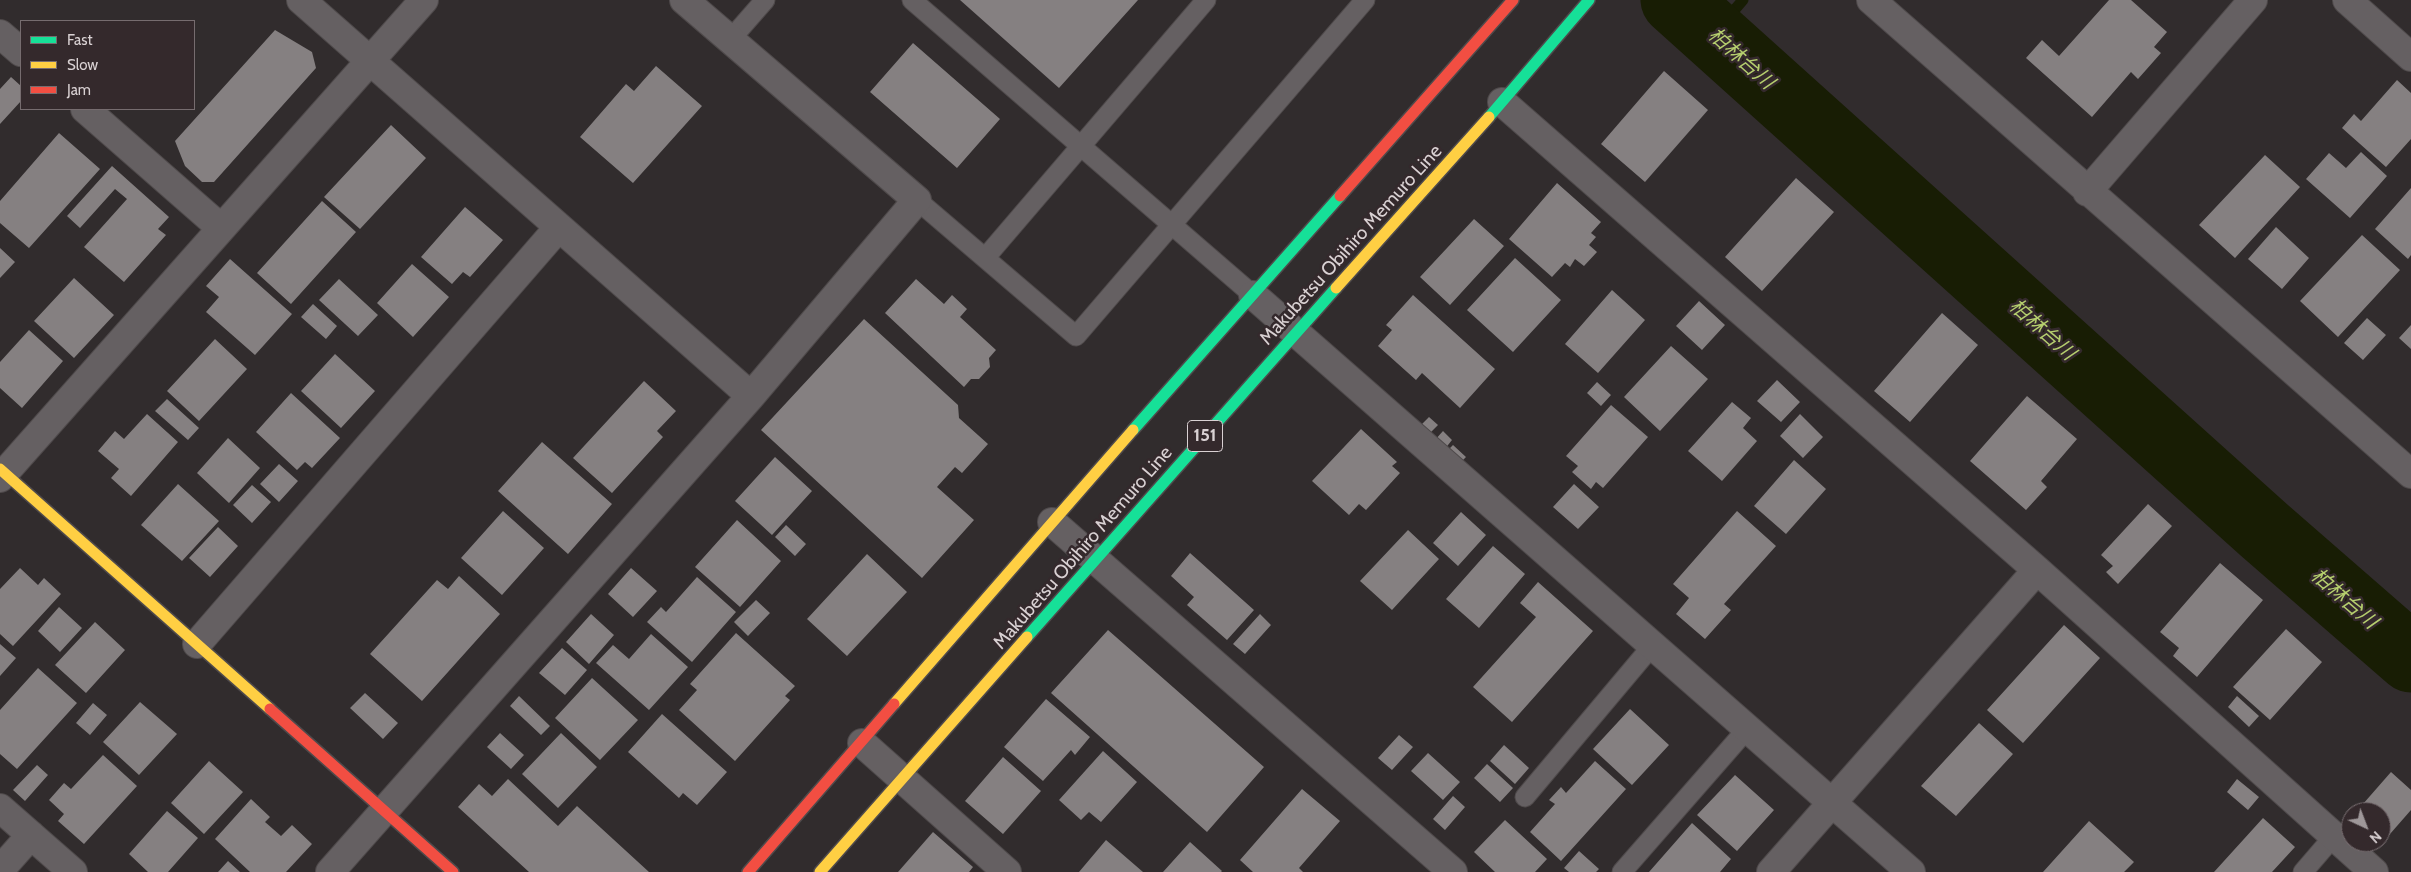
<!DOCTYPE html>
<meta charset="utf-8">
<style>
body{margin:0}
#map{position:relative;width:2411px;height:872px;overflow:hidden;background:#312c2d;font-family:Cabin,sans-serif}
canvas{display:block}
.legend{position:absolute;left:20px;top:20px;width:175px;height:90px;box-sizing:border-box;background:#34292c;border:1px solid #766c6f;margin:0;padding:6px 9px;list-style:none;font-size:15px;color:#d9d1d3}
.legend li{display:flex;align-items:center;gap:10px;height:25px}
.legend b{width:25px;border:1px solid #766c6f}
.north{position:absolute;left:2341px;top:802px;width:50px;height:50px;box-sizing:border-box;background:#34292c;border:1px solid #766c6f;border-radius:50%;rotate:137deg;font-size:14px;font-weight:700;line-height:20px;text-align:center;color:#d9d1d3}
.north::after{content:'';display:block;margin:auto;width:18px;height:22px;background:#9e9799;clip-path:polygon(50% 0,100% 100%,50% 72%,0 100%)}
</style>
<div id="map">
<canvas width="2411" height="872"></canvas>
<ul class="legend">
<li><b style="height:6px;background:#16e098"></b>Fast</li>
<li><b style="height:6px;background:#ffcf43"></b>Slow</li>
<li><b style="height:6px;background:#f24e42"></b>Jam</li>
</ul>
<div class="north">N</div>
</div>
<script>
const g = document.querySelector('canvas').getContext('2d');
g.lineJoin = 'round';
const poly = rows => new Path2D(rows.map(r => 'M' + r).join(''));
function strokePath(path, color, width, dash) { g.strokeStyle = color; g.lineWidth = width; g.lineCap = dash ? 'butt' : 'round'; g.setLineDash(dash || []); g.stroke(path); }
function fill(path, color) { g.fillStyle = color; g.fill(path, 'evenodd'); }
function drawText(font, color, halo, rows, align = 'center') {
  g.font = font + ' Cabin,"Noto Sans JP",sans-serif'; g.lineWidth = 5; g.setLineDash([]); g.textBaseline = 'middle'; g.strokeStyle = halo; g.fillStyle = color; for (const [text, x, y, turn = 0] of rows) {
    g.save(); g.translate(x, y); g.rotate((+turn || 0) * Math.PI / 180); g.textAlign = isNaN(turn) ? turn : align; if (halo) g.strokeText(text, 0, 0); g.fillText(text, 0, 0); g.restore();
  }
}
strokePath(poly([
 [1719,38,1731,14,1743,0]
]), '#181d04', 11);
strokePath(poly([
 [1675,0,2264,530,2411,658]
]), '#181d04', 69);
fill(poly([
 [960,0,1138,0,1059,88],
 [2109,0,2131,0,2167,32,2154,47,2161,53,2138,79,2131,72,2092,117,2026,58,2042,40,2059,56],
 [275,30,312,52,316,68,214,182,202,182,185,166,175,141],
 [913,43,1000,119,957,168,870,92],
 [656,66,702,106,633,183,580,137,626,84,634,91],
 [1664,71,1708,110,1645,182,1601,144],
 [11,77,21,86,21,101,0,124,0,89],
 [2397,80,2411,93,2411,139,2386,167,2342,128,2354,114,2361,121],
 [391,125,426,158,360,229,324,197],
 [59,133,100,169,29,248,0,223,0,201],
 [2361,152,2387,176,2350,218,2306,179,2329,153,2346,168],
 [2265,155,2300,187,2235,258,2199,225],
 [112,166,169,217,158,229,166,235,124,282,84,247,127,199,115,189,80,228,67,216],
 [1796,178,1834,212,1762,291,1725,257],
 [1557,183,1601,222,1591,233,1596,237,1589,245,1597,252,1584,266,1575,259,1570,267,1565,263,1552,277,1509,239],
 [2411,188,2411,255,2408,259,2375,229],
 [322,201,356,232,291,304,257,273],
 [465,207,503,240,470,277,463,272,452,284,421,257],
 [1474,219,1504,246,1450,305,1420,277],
 [2276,227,2309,258,2282,289,2248,259],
 [2362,235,2400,270,2338,337,2300,301],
 [0,248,15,262,0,278],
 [1515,258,1561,300,1513,352,1467,310],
 [230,259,292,314,255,355,206,312,219,297,206,286],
 [412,264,449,297,413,337,377,303],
 [74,278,114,315,74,358,34,321],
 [339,279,378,315,358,336,319,300],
 [916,279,944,304,952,295,967,309,960,317,996,350,989,358,990,367,979,379,971,379,964,387,885,313],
 [1612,290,1645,320,1598,373,1565,344],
 [1413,295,1495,369,1460,408,1422,373,1416,380,1378,346,1392,330,1386,325],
 [1699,301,1725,325,1702,350,1676,326],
 [313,304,337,326,326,339,301,317],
 [1942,313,1978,345,1910,422,1874,391],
 [2367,318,2386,335,2363,360,2344,343],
 [864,319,958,405,959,418,988,444,962,473,955,467,937,487,974,520,922,578,761,430],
 [2411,325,2411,349,2399,338],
 [29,330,63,361,22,408,0,388,0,362],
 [215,339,247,369,199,421,167,391],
 [1671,346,1708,379,1660,431,1624,397],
 [335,354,375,391,341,428,301,391],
 [1777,380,1800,402,1781,422,1757,401],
 [644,381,676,411,657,431,663,437,612,493,573,458],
 [1597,382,1611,395,1601,406,1587,393],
 [291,393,340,438,312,468,305,462,297,470,256,432],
 [2027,396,2077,439,2041,481,2047,487,2026,510,1970,461],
 [167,399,199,428,188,440,155,411],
 [1732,402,1751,418,1743,428,1757,441,1722,481,1688,451],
 [1611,405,1648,437,1603,488,1596,482,1591,489,1572,472,1578,466,1566,456],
 [147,414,178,442,131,496,111,478,119,469,98,451,115,431,124,439],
 [1800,414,1823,437,1803,458,1780,436],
 [1429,417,1438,425,1429,434,1420,426],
 [1361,429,1397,462,1392,466,1400,473,1366,510,1359,504,1349,515,1312,481],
 [1443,431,1452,440,1444,450,1434,441],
 [228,438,260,468,229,503,197,473],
 [542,442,612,504,568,554,498,491],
 [1453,445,1466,457,1457,466,1444,454],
 [775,457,812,491,772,535,735,501],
 [1794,460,1826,489,1786,534,1754,506],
 [279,464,298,481,279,502,260,484],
 [178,484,219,521,182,561,141,525],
 [1574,484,1599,507,1578,529,1553,507],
 [252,485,271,502,252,523,233,505],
 [2148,504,2172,526,2118,584,2106,572,2113,566,2101,555],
 [503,511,544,548,502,595,461,558],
 [1737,511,1776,546,1724,604,1731,610,1705,639,1676,614,1689,598,1673,584],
 [1461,512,1486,535,1458,566,1433,543],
 [737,520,781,561,740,607,695,567],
 [786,525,806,544,795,556,775,537],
 [218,527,238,546,210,577,189,558],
 [1408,530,1439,559,1392,610,1360,581],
 [1493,546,1525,574,1479,628,1446,599],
 [1190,553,1254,610,1227,640,1187,605,1194,597,1171,576],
 [867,554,907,592,847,656,807,619],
 [2220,563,2263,600,2197,677,2173,656,2179,648,2160,632],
 [20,568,38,585,44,578,61,594,13,646,0,634,0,589],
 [631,568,657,591,633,617,608,594],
 [459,576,500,614,422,701,370,654,437,580,448,589],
 [697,577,736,612,692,662,647,622,661,607,666,612],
 [1538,582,1593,631,1512,722,1473,687,1536,617,1520,603],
 [756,600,770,613,748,636,734,622],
 [59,607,82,628,60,652,38,631],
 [591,614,614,635,589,664,566,642],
 [1260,614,1271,625,1245,654,1233,644],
 [95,622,125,650,86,693,55,665],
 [2064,625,2100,658,2023,743,1987,710],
 [2286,629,2322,662,2270,720,2233,687],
 [1108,630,1264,767,1207,832,1051,693],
 [736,633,795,686,785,696,790,700,735,761,679,710,697,690,690,684],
 [651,634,688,667,649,710,596,663,613,645,629,659],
 [0,644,16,658,0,676],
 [562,648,587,670,565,695,539,673],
 [38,668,77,703,17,769,0,754,0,710],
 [592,678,638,720,600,760,555,718],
 [365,693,398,723,383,739,350,708],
 [519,696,550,726,541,735,510,706],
 [2237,696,2259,716,2249,727,2228,707],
 [1046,699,1090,737,1075,755,1071,750,1043,781,1004,747],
 [140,702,177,734,139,775,103,742],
 [93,703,107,715,90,735,76,723],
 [1630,709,1669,745,1632,785,1593,749],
 [662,714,727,772,697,805,683,793,679,798,628,752],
 [1979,723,2013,754,1956,816,1921,786],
 [500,733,524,755,511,769,487,747],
 [561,733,597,767,558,808,522,774],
 [1399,735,1413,747,1392,770,1378,758],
 [1504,745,1529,768,1515,784,1490,761],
 [1103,751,1137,782,1101,822,1089,812,1081,820,1059,800],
 [1428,753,1460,782,1443,800,1411,771],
 [103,755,137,786,84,844,58,821,64,814,49,800,64,783,71,789],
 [1003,757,1041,791,1003,834,965,801],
 [209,761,243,792,204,834,171,803],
 [1595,761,1626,789,1561,861,1530,832,1555,804,1549,800,1561,787,1566,793],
 [1487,764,1513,788,1500,802,1474,778],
 [37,765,48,775,25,801,13,790],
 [2391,772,2411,790,2411,810,2383,842,2381,840,2381,812,2356,812],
 [1735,775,1774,810,1737,851,1697,815],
 [508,779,558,826,577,806,649,872,529,872,458,807,479,784,492,796],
 [2237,779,2259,797,2248,810,2227,792],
 [1302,789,1340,821,1299,868,1303,872,1253,872,1240,860],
 [1453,796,1465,807,1445,830,1433,819],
 [251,799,270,817,265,822,281,836,292,825,312,844,286,872,250,872,215,839],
 [167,811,198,838,168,872,148,872,129,854],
 [2263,818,2295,847,2272,872,2214,872],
 [1505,820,1547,859,1535,872,1495,872,1474,852],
 [2089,821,2134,862,2124,872,2043,872],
 [1692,823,1731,859,1720,872,1649,872],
 [933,832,973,867,969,872,898,872],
 [1106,840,1143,872,1079,872],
 [1190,842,1222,871,1221,872,1163,872],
 [1579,851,1599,869,1596,872,1569,872,1564,868],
 [228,861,240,872,218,872]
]), '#858081');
const lane = poly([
 [912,0,1253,295],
 [730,40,765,0],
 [917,200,1076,336,1365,0],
 [985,258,1206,0],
 [1525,797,1652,646],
 [1622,872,1747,729],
 [2303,872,2334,836]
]);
const street = poly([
 [301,0,751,396],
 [1871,0,2411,474],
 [2347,0,2411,57],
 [0,34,21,52],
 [1502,102,2037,570,2374,872],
 [85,109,221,228],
 [2087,192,2253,0],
 [1253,295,1911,872],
 [0,478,424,0],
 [1052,522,1453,872],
 [197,644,559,227],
 [862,743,1007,872],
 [0,808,73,872],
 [0,870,31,835],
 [330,872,751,396,917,200,684,0],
 [1771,872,2037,570]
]);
const fast = poly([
 [1489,117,1589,0],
 [1133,430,1340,196],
 [1027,637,1336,288]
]);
const slow = poly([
 [1336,288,1489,117],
 [0,469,270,709],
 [894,704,1133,430],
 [820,872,1027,637]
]);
const jam = poly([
 [1340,196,1513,0],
 [270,709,453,872],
 [748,872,894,704]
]);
strokePath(lane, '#4f4a4b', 21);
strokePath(street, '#4f4a4b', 30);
strokePath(fast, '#4f4a4b', 14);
strokePath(slow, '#4f4a4b', 14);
strokePath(jam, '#4f4a4b', 14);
strokePath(lane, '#656062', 19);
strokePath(street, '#656062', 28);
strokePath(fast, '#16e098', 11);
strokePath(slow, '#ffcf43', 11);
strokePath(jam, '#f24e42', 11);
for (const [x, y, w] of [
 [1205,436,35]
]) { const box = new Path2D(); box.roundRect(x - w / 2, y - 15.5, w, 31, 4); g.fillStyle = '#34292c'; g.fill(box); strokePath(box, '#d9d1d3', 1); }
drawText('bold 18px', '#d9d1d3', null, [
 ["151",1205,436]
]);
drawText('19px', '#d9d1d3', '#34292c', [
 ["Makubetsu Obihiro Memuro Line",1351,245,-48],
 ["Makubetsu Obihiro Memuro Line",1083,548,-49]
]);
drawText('italic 20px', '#b5ce6e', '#34292c', [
 ["柏林台川",1741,59,42],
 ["柏林台川",2042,330,42],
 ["柏林台川",2344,599,41]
]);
</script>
